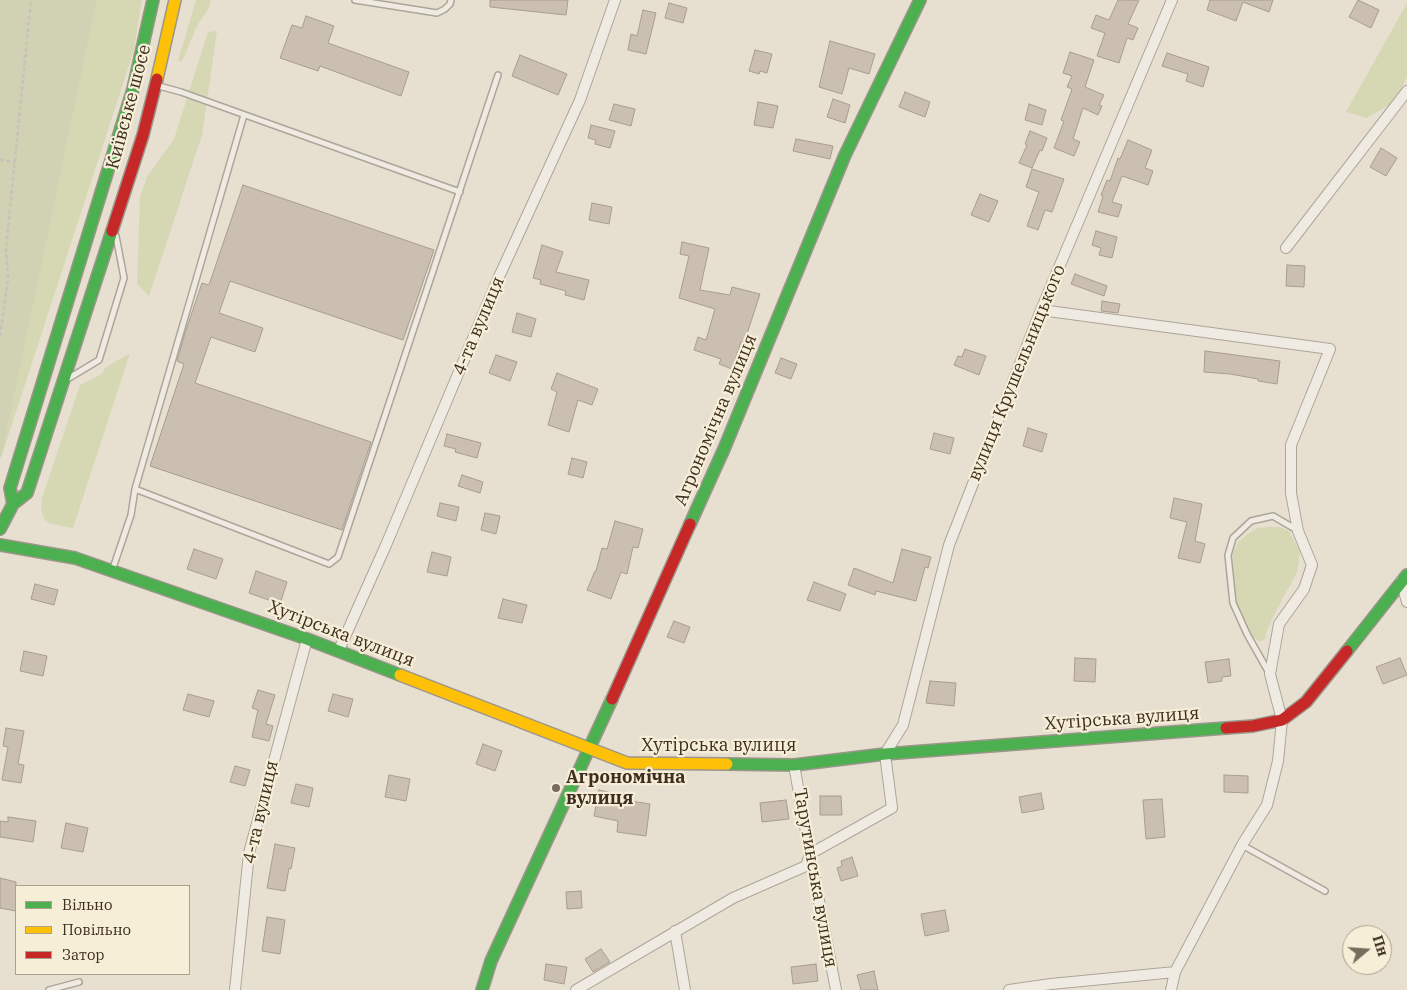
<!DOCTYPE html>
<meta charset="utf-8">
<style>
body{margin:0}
#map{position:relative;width:1407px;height:990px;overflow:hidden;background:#e7e0d1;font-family:"IBM Plex Serif",serif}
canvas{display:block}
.legend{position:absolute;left:15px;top:885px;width:175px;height:90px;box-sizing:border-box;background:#f7eed8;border:1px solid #ada18e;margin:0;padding:6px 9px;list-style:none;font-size:15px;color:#3d2e20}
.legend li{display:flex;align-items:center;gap:10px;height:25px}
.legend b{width:25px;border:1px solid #ada18e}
.north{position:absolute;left:1342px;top:925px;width:50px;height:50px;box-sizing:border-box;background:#f7eed8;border:1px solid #ada18e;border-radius:50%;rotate:72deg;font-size:14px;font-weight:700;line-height:20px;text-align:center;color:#3d2e20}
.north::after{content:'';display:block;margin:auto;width:18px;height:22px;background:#786c5e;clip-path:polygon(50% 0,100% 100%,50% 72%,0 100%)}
</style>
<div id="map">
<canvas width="1407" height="990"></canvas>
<ul class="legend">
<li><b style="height:6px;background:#4caf50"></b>Вільно</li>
<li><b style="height:6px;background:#ffc107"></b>Повільно</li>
<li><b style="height:6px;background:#c62828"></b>Затор</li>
</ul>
<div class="north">Пн</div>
</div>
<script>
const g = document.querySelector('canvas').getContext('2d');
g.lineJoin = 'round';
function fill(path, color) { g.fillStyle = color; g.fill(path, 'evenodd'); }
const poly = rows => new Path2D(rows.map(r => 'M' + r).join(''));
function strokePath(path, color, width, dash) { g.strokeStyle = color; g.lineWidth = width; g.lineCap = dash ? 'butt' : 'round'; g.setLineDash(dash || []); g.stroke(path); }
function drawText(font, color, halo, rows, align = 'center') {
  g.font = font + ' "IBM Plex Serif",serif'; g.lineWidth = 4.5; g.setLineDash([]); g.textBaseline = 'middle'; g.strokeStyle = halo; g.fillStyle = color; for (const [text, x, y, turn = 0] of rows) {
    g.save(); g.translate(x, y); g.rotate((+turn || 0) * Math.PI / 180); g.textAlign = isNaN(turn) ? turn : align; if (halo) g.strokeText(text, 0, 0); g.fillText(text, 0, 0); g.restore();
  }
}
fill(poly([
 [97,0,142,0,134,50,2,455],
 [196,0,210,0,211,2,209,8,197,26,184,57,181,62,178,61],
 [1407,3,1407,77,1400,90,1389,105,1367,118,1346,112],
 [217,31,202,135,149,296,137,284,140,196,147,177,174,139,208,32],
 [130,353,73,528,52,524,45,520,41,510,42,498,80,385,102,374,105,368],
 [1268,527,1280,527,1289,531,1300,551,1297,572,1276,611,1266,632,1265,639,1260,642,1253,637,1243,619,1237,604,1234,585,1233,553,1239,541,1248,534,1258,528]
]), '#d6d7b3');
fill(poly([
 [0,0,97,0,2,455,0,458]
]), '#d1d1b3');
const building = poly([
 [490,0,568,0,566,15,490,7,490,0],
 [1118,0,1139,0,1128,24,1138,28,1133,40,1127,38,1119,63,1097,56,1105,33,1091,28,1096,15,1109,20,1118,0],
 [1210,0,1273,0,1269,12,1243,2,1236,21,1207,10,1210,0],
 [1358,0,1379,10,1371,28,1349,17,1358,0],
 [669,3,687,8,683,23,665,18,669,3],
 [643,10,656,13,646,54,628,50,631,34,637,36,643,10],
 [306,16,334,26,328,43,409,72,401,96,320,66,318,71,280,58,292,25,302,28,306,16],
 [830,41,875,54,869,74,849,68,842,94,819,87,830,41],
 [755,50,772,54,767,73,760,71,759,74,749,71,755,50],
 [1070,52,1094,60,1085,87,1104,95,1099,105,1102,106,1098,115,1083,108,1073,139,1080,142,1074,156,1054,148,1064,121,1061,120,1072,89,1067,87,1072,76,1063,73,1070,52],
 [1167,53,1209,67,1203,87,1186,81,1188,74,1162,66,1167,53],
 [520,55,567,74,558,95,512,76,520,55],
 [905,92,930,102,925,117,899,107,905,92],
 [833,99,850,105,845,123,827,117,833,99],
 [758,102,778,106,773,128,754,125,758,102],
 [614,104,635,109,631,126,609,120,614,104],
 [1029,104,1046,110,1042,125,1025,120,1029,104],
 [591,125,615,131,610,148,595,144,596,140,588,138,591,125],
 [1030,131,1047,138,1042,151,1040,150,1032,168,1019,163,1027,145,1025,144,1030,131],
 [796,139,833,146,830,159,793,151,796,139],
 [1128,140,1152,150,1145,168,1153,171,1148,185,1122,176,1112,202,1122,205,1118,217,1098,212,1103,196,1101,195,1107,180,1110,181,1118,158,1120,159,1128,140],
 [1381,148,1397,158,1386,176,1370,167,1381,148],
 [1032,169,1064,179,1052,212,1045,210,1038,230,1027,226,1039,192,1026,187,1032,169],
 [243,185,434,250,403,340,230,281,219,313,263,328,255,352,211,337,195,383,371,442,342,530,150,466,184,364,177,361,185,333,202,283,209,285,243,185],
 [980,194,998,201,989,222,971,215,980,194],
 [592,203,612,207,609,224,589,220,592,203],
 [1096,231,1117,237,1112,258,1099,255,1101,248,1092,245,1096,231],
 [682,242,709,248,700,290,730,295,732,287,760,294,744,343,741,342,732,369,719,364,721,359,694,350,698,337,706,340,715,309,679,298,689,256,680,254,682,242],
 [542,245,563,252,556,272,589,280,584,300,565,295,566,291,540,284,541,280,533,278,542,245],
 [1287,265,1305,266,1304,287,1286,286,1287,265],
 [1075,274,1107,286,1104,296,1071,284,1075,274],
 [1102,301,1120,304,1118,313,1101,311,1102,301],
 [517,313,536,319,531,337,512,332,517,313],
 [965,349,986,356,979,375,954,365,958,356,962,357,965,349],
 [1205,351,1280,361,1277,384,1258,381,1258,379,1230,374,1204,372,1205,351],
 [496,355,517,362,510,381,489,373,496,355],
 [781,358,797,364,791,379,775,373,781,358],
 [557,373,598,389,592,405,578,400,569,432,548,425,557,392,551,389,557,373],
 [1028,428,1047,434,1042,452,1023,446,1028,428],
 [934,433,954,438,950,454,930,449,934,433],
 [447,434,481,443,477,458,455,452,456,449,444,446,447,434],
 [572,458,587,462,583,478,568,474,572,458],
 [462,475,483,482,480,493,458,486,462,475],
 [1174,498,1202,504,1195,541,1205,544,1200,563,1178,558,1187,522,1170,518,1174,498],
 [440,503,459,507,456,521,437,516,440,503],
 [485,513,500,516,496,534,481,530,485,513],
 [615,521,643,529,638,548,633,547,627,574,621,572,611,599,587,590,595,571,596,571,602,548,607,549,615,521],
 [194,549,223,559,216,579,187,569,194,549],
 [902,549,931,557,928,568,925,567,916,601,876,591,875,595,848,585,854,568,893,583,902,549],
 [432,552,451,557,447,576,427,572,432,552],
 [256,571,287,582,280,604,249,593,256,571],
 [814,582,846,594,840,611,807,600,814,582],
 [35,584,58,590,54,605,31,599,35,584],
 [503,599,527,605,522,623,498,618,503,599],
 [674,621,690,627,684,643,667,637,674,621],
 [24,651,47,656,43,676,20,671,24,651],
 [1075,658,1096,659,1095,682,1074,681,1075,658],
 [1400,658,1407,675,1383,684,1376,667,1400,658],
 [1229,659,1231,676,1222,677,1222,681,1208,683,1205,662,1229,659],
 [930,681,956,683,954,706,926,703,930,681],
 [258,690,275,695,266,724,273,726,269,741,252,737,258,710,252,708,258,690],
 [188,694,214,701,209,717,183,710,188,694],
 [333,694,353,699,348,717,328,711,333,694],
 [6,728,24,731,18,764,24,765,21,783,2,780,8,747,3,746,6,728],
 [483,744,502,751,495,771,476,764,483,744],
 [235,766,250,770,245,786,230,782,235,766],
 [389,775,410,779,406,801,385,797,389,775],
 [1224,775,1248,776,1248,793,1224,792,1224,775],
 [296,784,313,788,309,807,291,803,296,784],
 [599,790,620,795,619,799,650,804,646,836,617,832,618,821,594,816,599,790],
 [1041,793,1044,809,1022,813,1019,797,1041,793],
 [820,796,841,796,842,815,820,815,820,796],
 [1162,799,1165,837,1146,839,1143,800,1162,799],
 [786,800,789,819,762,822,760,803,786,800],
 [8,817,36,821,33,842,0,837,0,821,8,822,8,817],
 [66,823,88,828,83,852,61,848,66,823],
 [275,844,295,848,291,869,289,868,285,891,267,888,275,844],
 [852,857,858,876,841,881,837,868,842,866,841,861,852,857],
 [0,878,16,882,16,911,0,908,0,878],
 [581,891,582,908,567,909,566,892,581,891],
 [945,910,949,931,925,936,921,914,945,910],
 [267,917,285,920,280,954,262,951,267,917],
 [601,949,610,962,593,972,585,959,601,949],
 [546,964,567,967,564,984,544,980,546,964],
 [816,964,818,981,793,984,791,967,816,964],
 [874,971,878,990,861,990,857,975,874,971]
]);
fill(building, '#cbbfb2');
strokePath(building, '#a89c90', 1);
const lane = poly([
 [355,0,437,13,445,9,450,4,451,0],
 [159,86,181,92,460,192],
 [69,378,99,360,124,278,116,236],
 [135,489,329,564,338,557,498,75],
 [112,571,131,515,135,489,244,115],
 [1269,673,1247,634,1233,603,1228,555,1233,538,1251,521,1273,516,1297,530],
 [1242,845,1325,891],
 [49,990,79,982]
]);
const street = poly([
 [1286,248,1407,91],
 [1041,310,1330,349,1291,445,1291,493,1298,531,1312,565,1304,589,1279,624,1270,674,1282,720,1278,761,1267,805,1242,845,1175,972,1171,990],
 [1401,581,1407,602],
 [339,650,386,545,498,279,580,100,615,0],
 [794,765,810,854,836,990],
 [675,931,685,990],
 [235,990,249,853,307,639],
 [576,990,733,898,806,866,810,854,892,808,885,754,903,725,949,545,1041,310,1172,0],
 [1009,990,1051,984,1175,972]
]);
const fast = poly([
 [13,504,10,488,133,89,153,0],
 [690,524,724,449,845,155,920,0],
 [0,529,13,504,27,493,112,231],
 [0,545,75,558,307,639,400,675],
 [1347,651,1407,575],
 [727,764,794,765,885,754,1226,728],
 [482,990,491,961,612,699]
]);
const slow = poly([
 [157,79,175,0],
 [400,675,627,763,727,764]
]);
const jam = poly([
 [112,231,143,135,157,79],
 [612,699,690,524],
 [1226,728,1253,726,1282,720,1306,702,1347,651]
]);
strokePath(lane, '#ada599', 8);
strokePath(street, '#ada599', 12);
strokePath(fast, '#9c958a', 14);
strokePath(slow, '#9c958a', 14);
strokePath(jam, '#9c958a', 14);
strokePath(poly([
 [0,160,15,162],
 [0,336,8,279,6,249,31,0]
]), '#c8c2b9', 2.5, [4, 2.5]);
strokePath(lane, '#efebe3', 5);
strokePath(street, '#efebe3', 10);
strokePath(fast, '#4caf50', 11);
strokePath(slow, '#ffc107', 11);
strokePath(jam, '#c62828', 11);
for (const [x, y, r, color] of [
 [556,788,5,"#786c5e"]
]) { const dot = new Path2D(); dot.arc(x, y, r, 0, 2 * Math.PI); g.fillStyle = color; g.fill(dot); strokePath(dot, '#f7eed8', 2); }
drawText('18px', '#3d2e20', '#f7eed8', [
 ["Київське шосе",129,107,-75],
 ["4-та вулиця",479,326,-67],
 ["вулиця Крушельницького",1017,373,-68],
 ["Агрономічна вулиця",716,420,-67],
 ["Хутірська вулиця",341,634,21],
 ["Хутірська вулиця",1122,719,-4],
 ["Хутірська вулиця",719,746],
 ["4-та вулиця",261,812,-77],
 ["Тарутинська вулиця",815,878,80]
]);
drawText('bold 18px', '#3d2e20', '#f7eed8', [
 ["Агрономічна",566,778],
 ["вулиця",566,799]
], 'left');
</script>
